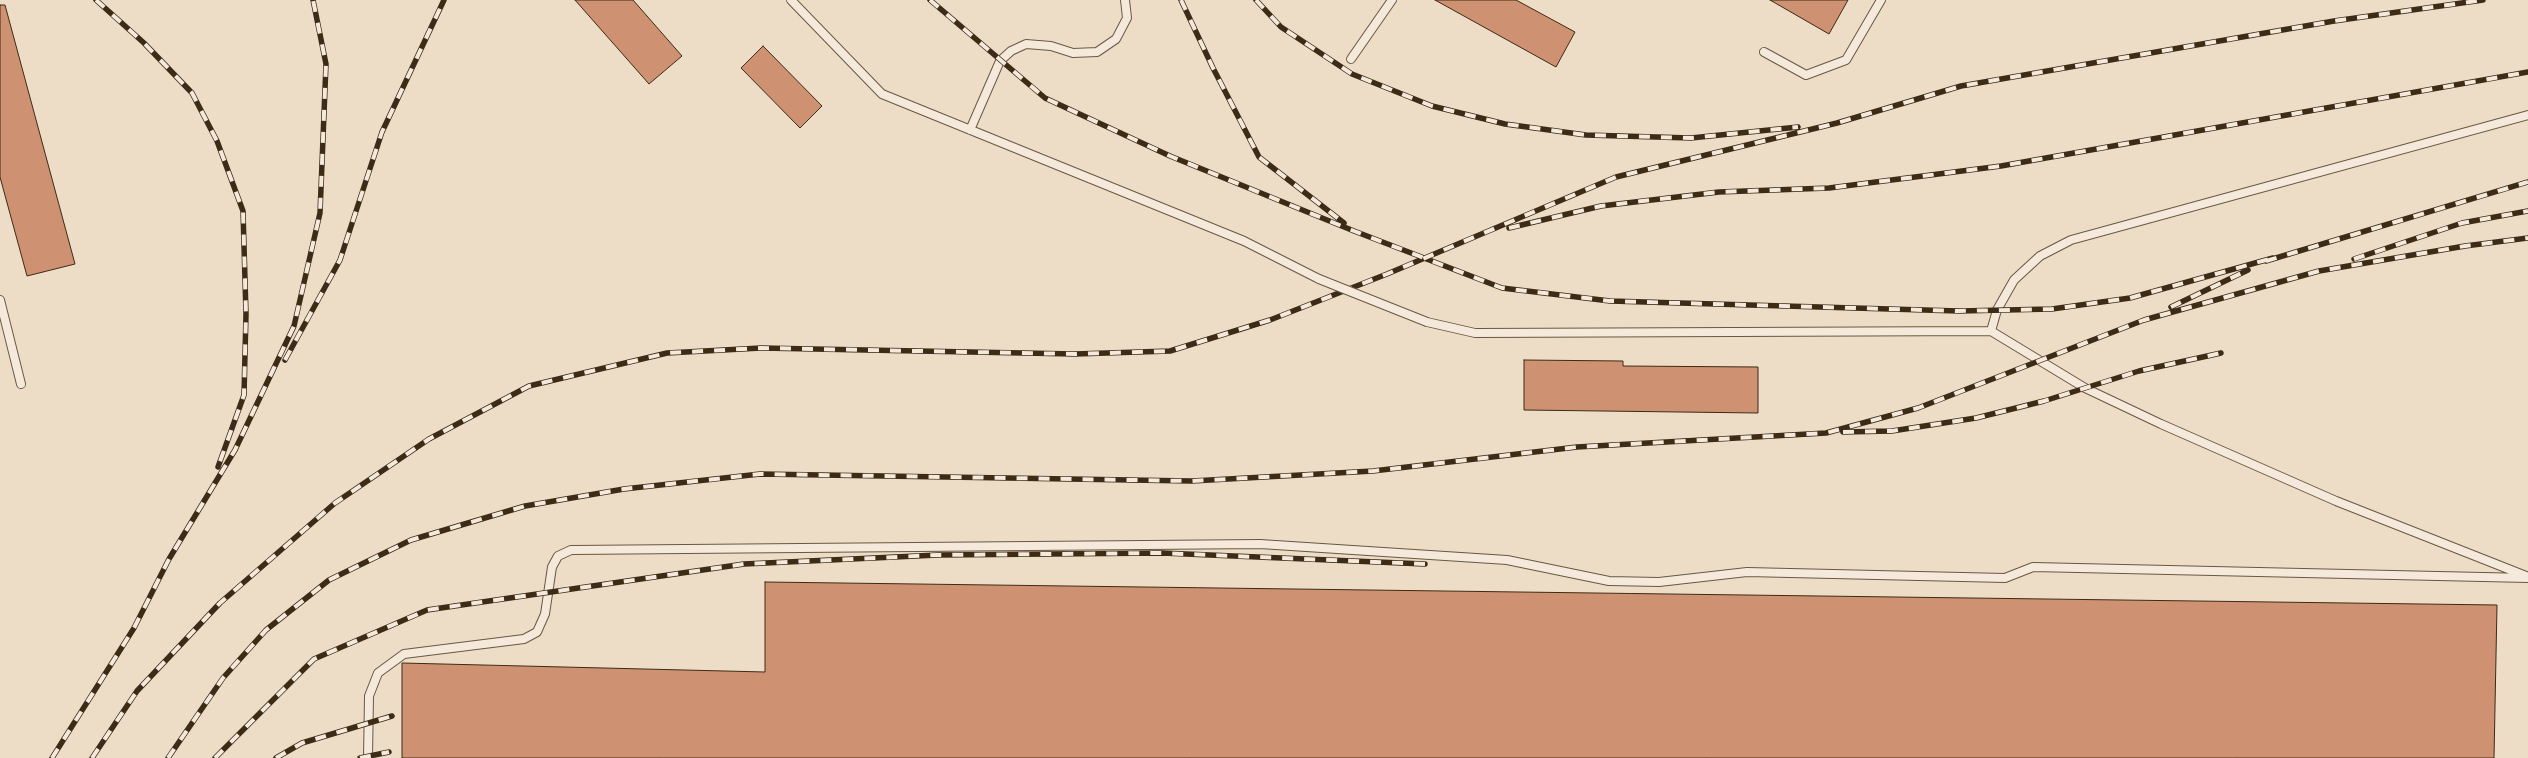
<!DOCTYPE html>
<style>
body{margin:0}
canvas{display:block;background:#eeddc6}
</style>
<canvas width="2528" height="758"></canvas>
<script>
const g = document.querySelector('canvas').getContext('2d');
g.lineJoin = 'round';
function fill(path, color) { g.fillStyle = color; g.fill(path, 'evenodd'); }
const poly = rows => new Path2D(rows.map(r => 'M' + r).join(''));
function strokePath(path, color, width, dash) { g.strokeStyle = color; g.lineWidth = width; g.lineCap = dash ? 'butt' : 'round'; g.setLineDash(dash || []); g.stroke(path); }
const building = poly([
 [575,0,633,0,682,56,649,84,575,0],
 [1435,0,1516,0,1575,32,1556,67,1435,0],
 [1770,0,1848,0,1829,34,1770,0],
 [0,5,5,5,75,264,27,276,0,177,0,5],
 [763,46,822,106,800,128,741,68,763,46],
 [1524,360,1623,361,1623,366,1758,367,1758,413,1524,410,1524,360],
 [765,582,2497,605,2494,758,402,758,402,663,765,672,765,582]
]);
fill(building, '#ce9171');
strokePath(building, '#3c2b16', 1);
const lane = poly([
 [791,0,882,94,1244,241,1319,279],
 [1764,52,1806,75,1846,60,1881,0],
 [1351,59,1392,0],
 [970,130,1000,61,1011,51,1026,44,1051,46,1073,53,1097,52,1116,39,1127,18,1125,0],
 [0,300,21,384],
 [1427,322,1475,333,1991,331,2085,388,2161,424,2336,501,2526,576],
 [1991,331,1997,310,2014,280,2040,256,2071,240,2528,115],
 [368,758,369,696,378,673,404,654,524,639,537,632,545,614,552,567,558,556,571,550,1260,544,1507,560,1609,581,1659,582,1747,572,2005,578,2033,567,2528,578]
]);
strokePath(lane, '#685842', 10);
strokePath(lane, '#f4e9da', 8);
const rail = poly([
 [96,0,144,43,192,93,217,141,243,211,246,314,244,395,218,467],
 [930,0,1045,98,1170,156,1354,231,1502,288,1610,301,1959,311,2052,309,2130,298,2273,258],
 [1181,0,1213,68,1259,157,1344,223],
 [1256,0,1281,27,1352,74,1432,106,1505,124,1586,135,1691,138,1798,127],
 [1509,228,1601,206,1719,192,1829,188,2001,166,2528,72],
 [2354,259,2462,223,2528,211],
 [2266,261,2528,182],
 [2171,307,2248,270],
 [285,360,340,260,382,132,444,0],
 [1843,432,1892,431,1976,418,2044,401,2139,371,2221,353],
 [52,758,134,628,169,559,235,450,294,326,320,213,326,64,313,0],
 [92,758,137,691,220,603,335,503,429,439,529,386,667,353,761,348,1075,354,1170,351,1270,320,1387,274,1616,177,1837,123,1961,86,2334,21,2483,0],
 [168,758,223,678,266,630,329,580,411,540,525,506,624,489,760,474,1192,481,1373,471,1577,447,1826,433,1918,408,2144,320,2319,271,2465,246,2528,238],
 [215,758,314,659,427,610,744,564,938,555,1162,553,1425,564],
 [276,758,302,743,392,716],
 [360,758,389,752]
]);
strokePath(rail, '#3c2b16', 5.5);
strokePath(rail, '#f4e9da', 4, [11]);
const laneBridge = poly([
 [1319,279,1427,322]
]);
strokePath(laneBridge, '#685842', 10, []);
strokePath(laneBridge, '#f4e9da', 8);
</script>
